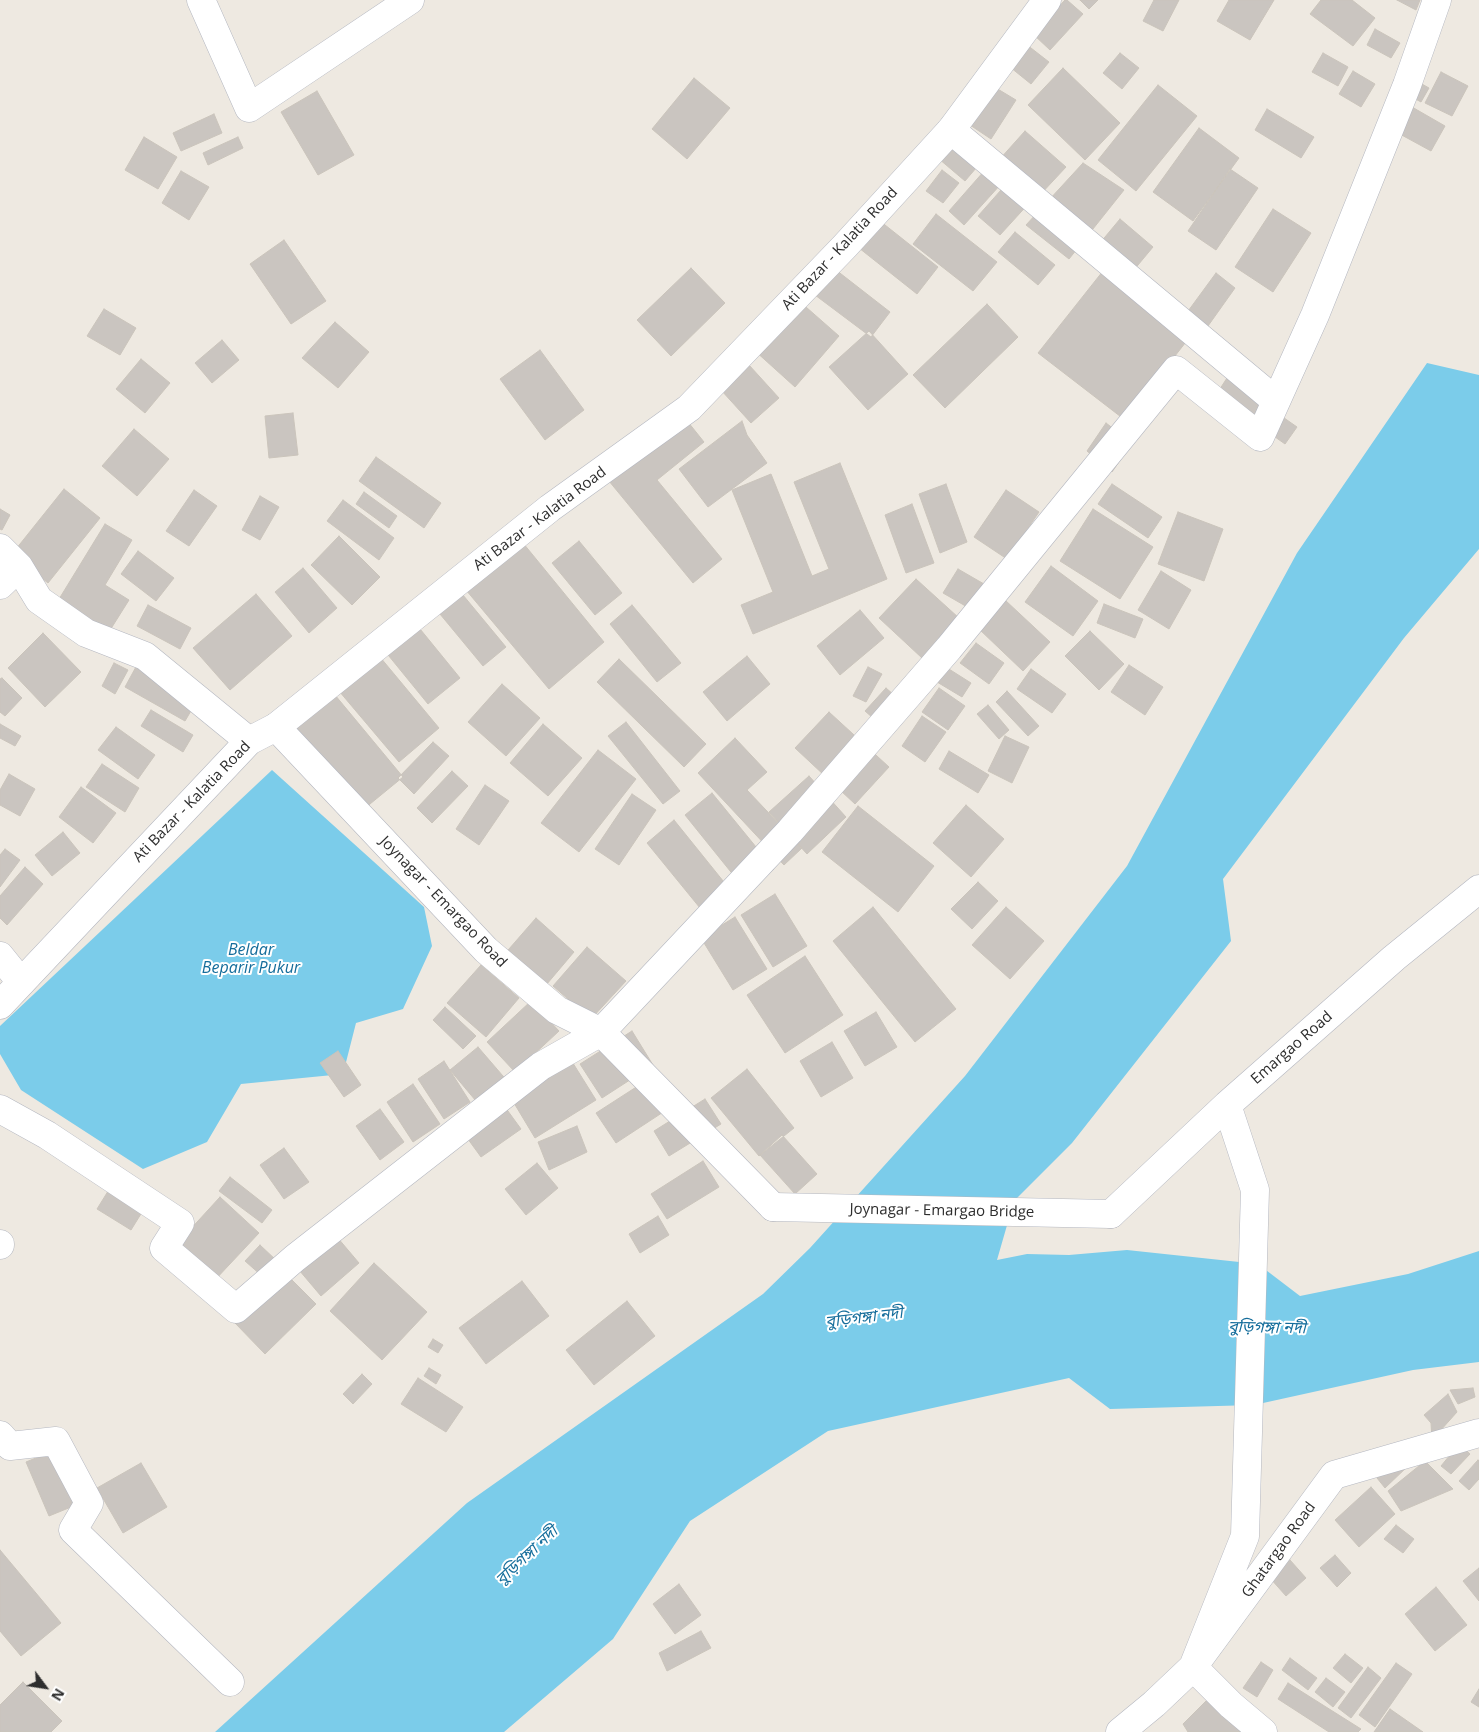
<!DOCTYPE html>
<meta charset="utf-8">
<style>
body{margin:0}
#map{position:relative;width:1479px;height:1732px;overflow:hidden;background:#eee9e1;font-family:"Open Sans",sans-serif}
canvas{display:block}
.north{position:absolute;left:20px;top:1662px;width:50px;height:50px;-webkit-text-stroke:4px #fff;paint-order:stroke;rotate:121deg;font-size:14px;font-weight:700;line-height:20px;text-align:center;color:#2e2e2e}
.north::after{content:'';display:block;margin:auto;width:18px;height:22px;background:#2e2e2e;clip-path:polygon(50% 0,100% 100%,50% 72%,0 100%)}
</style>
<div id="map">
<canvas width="1479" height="1732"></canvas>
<div class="north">N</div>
</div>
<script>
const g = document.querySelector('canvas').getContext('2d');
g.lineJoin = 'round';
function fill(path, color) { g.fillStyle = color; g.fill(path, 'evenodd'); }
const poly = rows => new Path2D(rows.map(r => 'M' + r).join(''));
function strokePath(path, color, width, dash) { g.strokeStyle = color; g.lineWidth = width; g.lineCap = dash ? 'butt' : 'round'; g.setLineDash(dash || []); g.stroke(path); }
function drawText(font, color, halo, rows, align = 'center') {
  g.font = font + ' "Open Sans","Noto Sans Bengali",sans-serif'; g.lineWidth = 4; g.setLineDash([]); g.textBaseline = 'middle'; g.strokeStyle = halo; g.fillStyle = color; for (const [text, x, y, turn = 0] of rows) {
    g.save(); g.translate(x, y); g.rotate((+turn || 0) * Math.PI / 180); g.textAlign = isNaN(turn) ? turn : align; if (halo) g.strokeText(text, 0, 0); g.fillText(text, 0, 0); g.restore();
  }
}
fill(poly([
 [1427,363,1479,375,1479,549,1404,638,1223,879,1231,941,1072,1143,1014,1201,997,1260,1027,1254,1069,1255,1127,1250,1258,1264,1300,1296,1408,1274,1479,1251,1479,1362,1413,1370,1254,1405,1110,1409,1069,1378,828,1431,690,1521,613,1639,504,1732,215,1732,467,1503,763,1294,810,1248,965,1076,1127,866,1297,553],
 [272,770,424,907,432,946,403,1009,356,1023,343,1074,241,1084,207,1142,143,1169,21,1090,0,1054,0,1026]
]), '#7bccea');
const building = poly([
 [1065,0,1067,0,1083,14,1050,50,1033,34,1065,0],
 [1080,0,1098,0,1089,9,1080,0],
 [1154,0,1179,0,1163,31,1143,21,1154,0],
 [1229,0,1274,0,1250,40,1217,21,1229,0],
 [1321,0,1352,0,1375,18,1353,46,1310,14,1321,0],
 [1397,0,1420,0,1416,10,1397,0],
 [1375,29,1400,43,1391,58,1367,45,1375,29],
 [1022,41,1049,62,1031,84,1005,63,1022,41],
 [1120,53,1139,68,1122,89,1103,73,1120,53],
 [1323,53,1348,67,1338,86,1312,72,1323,53],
 [1063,68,1120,123,1085,160,1028,105,1063,68],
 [1353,71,1375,84,1361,107,1339,94,1353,71],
 [1441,72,1468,86,1452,116,1425,103,1441,72],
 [1404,74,1429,88,1421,102,1396,88,1404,74],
 [694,78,730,108,687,159,652,129,694,78],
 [991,85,1016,100,991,139,967,123,991,85],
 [1158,85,1197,116,1136,191,1098,160,1158,85],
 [317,91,354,155,318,175,281,112,317,91],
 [1412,107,1445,126,1431,151,1398,133,1412,107],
 [1267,109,1314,137,1301,158,1255,130,1267,109],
 [214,114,222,133,181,151,173,133,214,114],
 [955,126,988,154,965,181,932,153,955,126],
 [1199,128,1239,158,1193,221,1153,192,1199,128],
 [1025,131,1066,167,1039,196,999,160,1025,131],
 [144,137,177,157,158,189,125,170,144,137],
 [238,137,243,148,208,165,203,153,238,137],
 [1083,163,1124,190,1069,259,1026,225,1083,163],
 [1230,169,1258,188,1216,250,1188,231,1230,169],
 [942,170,959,183,943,203,926,191,942,170],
 [985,170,1001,184,964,225,949,211,985,170],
 [181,171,209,187,189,220,162,203,181,171],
 [1009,181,1031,201,1000,235,978,216,1009,181],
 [1273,209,1311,233,1273,292,1235,267,1273,209],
 [936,214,997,262,973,291,913,244,936,214],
 [1120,219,1153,247,1133,271,1100,243,1120,219],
 [880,221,938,267,917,294,859,248,880,221],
 [1015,232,1055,265,1038,285,998,252,1015,232],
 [284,240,326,301,291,324,250,264,284,240],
 [827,263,890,312,871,337,807,289,827,263],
 [691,268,725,303,671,356,637,320,691,268],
 [1103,271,1189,338,1125,420,1038,353,1103,271],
 [1216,273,1235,288,1203,333,1183,318,1216,273],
 [798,300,839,336,795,387,754,350,798,300],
 [987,304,1018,337,945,408,913,375,987,304],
 [104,309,136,328,120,355,87,336,104,309],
 [335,322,369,352,338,388,302,358,335,322],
 [869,331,908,374,868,410,829,367,869,331],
 [222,340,239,360,212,383,195,363,222,340],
 [540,350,584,410,545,440,500,379,540,350],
 [141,359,170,383,145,413,116,389,141,359],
 [749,365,779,398,751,423,721,390,749,365],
 [1227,378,1297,427,1285,444,1216,395,1227,378],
 [680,412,704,442,657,480,722,559,693,583,604,475,680,412],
 [293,413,298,455,269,458,265,416,293,413],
 [742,421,747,435,767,463,708,507,679,469,742,421],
 [1106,423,1132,443,1112,472,1087,451,1106,423],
 [134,429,169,459,137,496,102,466,134,429],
 [376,457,441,503,424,528,359,481,376,457],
 [840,463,887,579,753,634,741,605,773,592,732,490,771,474,812,576,829,569,794,482,840,463],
 [946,484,967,542,940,553,919,494,946,484],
 [1112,484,1162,517,1148,538,1098,504,1112,484],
 [64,489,100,518,48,583,12,554,64,489],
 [194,490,217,506,189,546,166,531,194,490],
 [1006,490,1039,512,1007,559,974,537,1006,490],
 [364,492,397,516,389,528,356,504,364,492],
 [260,496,279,507,260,540,242,530,260,496],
 [343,500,394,538,379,560,327,521,343,500],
 [912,504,934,563,906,573,885,515,912,504],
 [0,509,10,515,2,530,0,529,0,509],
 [1093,509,1153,547,1120,599,1060,561,1093,509],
 [1178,512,1223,529,1204,581,1158,564,1178,512],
 [105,524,132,540,105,585,129,600,107,635,56,604,105,524],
 [339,536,380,577,352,605,311,565,339,536],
 [579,541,622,593,595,615,552,563,579,541],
 [523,543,604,642,549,689,466,590,523,543],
 [138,551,174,578,156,601,121,574,138,551],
 [1051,566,1098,601,1073,636,1025,602,1051,566],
 [303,568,337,608,309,633,275,592,303,568],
 [958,569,984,584,969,608,943,593,958,569],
 [1161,571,1191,590,1169,629,1138,610,1161,571],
 [916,579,959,618,922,658,879,618,916,579],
 [458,589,506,647,483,666,435,608,458,589],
 [256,594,292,636,230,690,193,648,256,594],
 [1005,600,1050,642,1023,671,979,629,1005,600],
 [1104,604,1143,619,1135,638,1097,623,1104,604],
 [148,605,191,628,180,649,137,626,148,605],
 [632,605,681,663,657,682,610,624,632,605],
 [860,610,884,638,840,675,817,646,860,610],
 [416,624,460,678,428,704,384,650,416,624],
 [1090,631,1124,664,1099,690,1065,656,1090,631],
 [43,633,81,672,45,707,8,668,43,633],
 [976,643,1004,663,989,684,960,663,976,643],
 [747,656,770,684,727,721,703,692,747,656],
 [380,657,439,728,399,762,339,691,380,657],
 [619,659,706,744,684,767,597,682,619,659],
 [114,663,128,670,115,694,102,686,114,663],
 [941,664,971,683,962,697,932,679,941,664],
 [137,665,198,699,185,721,125,687,137,665],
 [1129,665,1163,687,1145,715,1111,692,1129,665],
 [868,667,882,674,866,702,853,696,868,667],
 [1031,669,1066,694,1052,713,1017,689,1031,669],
 [2,678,22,698,5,716,0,712,0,679,2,678],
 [502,684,540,718,506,756,468,722,502,684],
 [886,688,894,695,873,718,865,711,886,688],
 [939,688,965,706,948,730,922,712,939,688],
 [1007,691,1039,726,1028,736,996,702,1007,691],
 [335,695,403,777,359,813,292,731,335,695],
 [988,705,1009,730,999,739,977,714,988,705],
 [151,710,193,735,183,752,141,726,151,710],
 [829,712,889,767,855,804,795,748,829,712],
 [922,716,946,732,925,762,902,746,922,716],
 [626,722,680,791,663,804,608,736,626,722],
 [0,724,21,736,15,746,0,738,0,724],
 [543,724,582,758,548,796,510,763,543,724],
 [116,727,155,755,138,779,98,750,116,727],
 [1005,736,1029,747,1012,783,988,771,1005,736],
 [735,738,767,772,747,790,802,848,784,865,698,773,735,738],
 [433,742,449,756,414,794,398,778,433,742],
 [598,750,636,779,579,852,541,823,598,750],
 [949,751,989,775,978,793,939,769,949,751],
 [102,764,139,788,125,812,86,787,102,764],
 [452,771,468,786,432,823,417,808,452,771],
 [9,774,35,789,20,816,0,805,0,790,9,774],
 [809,776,846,817,807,854,769,812,809,776],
 [485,785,509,801,479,845,456,829,485,785],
 [81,787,116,813,93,843,59,817,81,787],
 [712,793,774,869,747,892,685,815,712,793],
 [632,794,656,810,619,865,595,849,632,794],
 [966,805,1004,839,971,877,933,843,966,805],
 [858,806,934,866,898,912,822,852,858,806],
 [674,820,736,897,709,919,647,843,674,820],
 [63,832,80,853,52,876,35,855,63,832],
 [5,849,20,860,0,887,0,855,5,849],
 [25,867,43,884,7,925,0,918,0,896,25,867],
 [978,882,998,901,972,929,951,909,978,882],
 [775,894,807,946,773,967,741,915,775,894],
 [873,907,956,1009,915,1042,833,941,873,907],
 [1006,907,1044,941,1010,979,972,945,1006,907],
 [735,917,767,969,733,990,701,938,735,917],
 [536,918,574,952,541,991,502,957,536,918],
 [587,947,626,981,591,1019,553,986,587,947],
 [805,956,843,1015,785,1053,747,995,805,956],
 [481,965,519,998,486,1037,447,1003,481,965],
 [531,1001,559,1031,515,1072,487,1042,531,1001],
 [445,1007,476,1036,463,1049,433,1020,445,1007],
 [876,1012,897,1047,865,1066,844,1031,876,1012],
 [632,1031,653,1065,602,1098,580,1064,632,1031],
 [832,1042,853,1078,821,1097,800,1061,832,1042],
 [478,1047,509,1083,481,1107,450,1070,478,1047],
 [338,1051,361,1085,344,1097,320,1063,338,1051],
 [571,1060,596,1100,535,1138,511,1098,571,1060],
 [444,1061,470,1102,444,1119,418,1079,444,1061],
 [747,1069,794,1128,759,1156,711,1098,747,1069],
 [658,1073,677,1103,616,1143,596,1113,658,1073],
 [413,1084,440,1124,413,1142,387,1102,413,1084],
 [497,1096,521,1129,481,1157,457,1124,497,1096],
 [705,1099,721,1124,669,1156,654,1131,705,1099],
 [380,1109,404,1142,380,1160,356,1126,380,1109],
 [577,1126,587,1152,549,1170,538,1142,577,1126],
 [782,1135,817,1174,795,1194,760,1155,782,1135],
 [284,1148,309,1182,284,1199,260,1165,284,1148],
 [703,1161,719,1187,667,1219,651,1194,703,1161],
 [537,1163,558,1188,526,1215,505,1189,537,1163],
 [230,1177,272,1210,262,1223,219,1191,230,1177],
 [110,1188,144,1209,131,1230,97,1209,110,1188],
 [220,1197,259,1233,214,1281,176,1245,220,1197],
 [658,1216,669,1235,640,1253,629,1234,658,1216],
 [337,1237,359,1263,321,1296,299,1270,337,1237],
 [260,1245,277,1261,262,1276,245,1261,260,1245],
 [374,1263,427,1312,382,1360,330,1311,374,1263],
 [285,1273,316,1304,265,1354,235,1323,285,1273],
 [522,1281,549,1316,486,1364,459,1328,522,1281],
 [627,1301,655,1336,594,1385,566,1350,627,1301],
 [433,1339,443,1345,438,1353,428,1347,433,1339],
 [429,1368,441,1375,436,1384,424,1376,429,1368],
 [362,1374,372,1384,353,1404,343,1394,362,1374],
 [418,1378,463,1407,446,1432,401,1404,418,1378],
 [1473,1388,1475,1397,1458,1404,1450,1390,1473,1388],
 [1448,1394,1457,1412,1432,1440,1431,1423,1424,1415,1448,1394],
 [1459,1444,1470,1454,1451,1474,1441,1466,1459,1444],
 [53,1451,76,1505,49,1516,26,1462,53,1451],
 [1402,1459,1408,1466,1385,1488,1377,1478,1402,1459],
 [1478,1460,1479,1461,1479,1479,1469,1490,1459,1481,1478,1460],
 [1425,1461,1453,1489,1401,1511,1388,1491,1425,1461],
 [141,1463,167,1507,123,1533,97,1488,141,1463],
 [1371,1487,1395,1514,1359,1547,1335,1520,1371,1487],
 [1396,1525,1414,1539,1403,1553,1384,1539,1396,1525],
 [0,1550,61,1623,21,1656,0,1631,0,1550],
 [1335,1555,1351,1573,1337,1587,1320,1568,1335,1555],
 [1290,1560,1306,1578,1286,1596,1270,1578,1290,1560],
 [1479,1568,1479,1601,1463,1581,1479,1568],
 [679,1584,701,1615,675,1634,653,1604,679,1584],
 [1436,1587,1467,1625,1435,1651,1405,1614,1436,1587],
 [701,1631,711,1648,667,1671,659,1653,701,1631],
 [1345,1654,1363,1668,1351,1683,1333,1668,1345,1654],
 [1290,1658,1317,1678,1308,1690,1282,1670,1290,1658],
 [1261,1662,1273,1670,1257,1697,1243,1688,1261,1662],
 [1396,1663,1412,1674,1375,1727,1359,1715,1396,1663],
 [1368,1667,1381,1678,1351,1718,1338,1708,1368,1667],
 [1326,1678,1345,1692,1333,1707,1315,1692,1326,1678],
 [23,1682,62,1721,51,1732,0,1732,0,1705,23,1682],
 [1288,1683,1361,1729,1358,1732,1329,1732,1278,1699,1288,1683],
 [1479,1689,1479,1707,1471,1702,1479,1689],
 [1213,1694,1242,1729,1239,1732,1188,1732,1183,1724,1213,1694],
 [1390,1709,1423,1732,1374,1732,1390,1709]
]);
fill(building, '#cac5c0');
strokePath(building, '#cac4bb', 1);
const street = poly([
 [201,0,249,108,410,0],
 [951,130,1276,401],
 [0,548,19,567,39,600,86,633,145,656,249,741],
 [0,585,19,567],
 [276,727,486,950,557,1010,601,1032,773,1207],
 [0,956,21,982],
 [1227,1105,1255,1190,1245,1536,1193,1667,1231,1705,1263,1732],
 [0,1109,47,1135,180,1223,164,1248,236,1309,295,1258,541,1066,601,1032,790,831,949,648,1176,370,1260,437,1315,315,1407,85,1437,0],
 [1111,1214,1227,1105,1394,958,1479,889],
 [0,1244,0,1245],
 [0,1435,10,1446,56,1441,89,1503,73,1530,230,1682],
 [1120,1732,1154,1704,1193,1667,1334,1475,1479,1433]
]);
const secondary = poly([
 [0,1005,249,741,276,727,550,508,689,408,845,246,951,130,1047,0],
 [773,1207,1111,1214]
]);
strokePath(street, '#b4b7c0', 29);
strokePath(secondary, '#b4b7c0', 29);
strokePath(street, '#fff', 28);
strokePath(secondary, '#fff', 28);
drawText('15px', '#2e2e2e', '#fff', [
 ["Ati Bazar - Kalatia Road",840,249,-47],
 ["Ati Bazar - Kalatia Road",540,519,-37],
 ["Ati Bazar - Kalatia Road",192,802,-46],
 ["Joynagar - Emargao Road",443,902,46],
 ["Emargao Road",1292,1048,-41],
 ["Joynagar - Emargao Bridge",942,1211,1],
 ["Ghatargao Road",1279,1550,-54]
]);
drawText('italic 16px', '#156d9b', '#fff', [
 ["Beldar",251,950],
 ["Beparir Pukur",251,968],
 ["বুড়িগঙ্গা নদী",864,1318,-7],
 ["বুড়িগঙ্গা নদী",1267,1328,1],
 ["বুড়িগঙ্গা নদী",527,1556,-43]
]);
</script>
